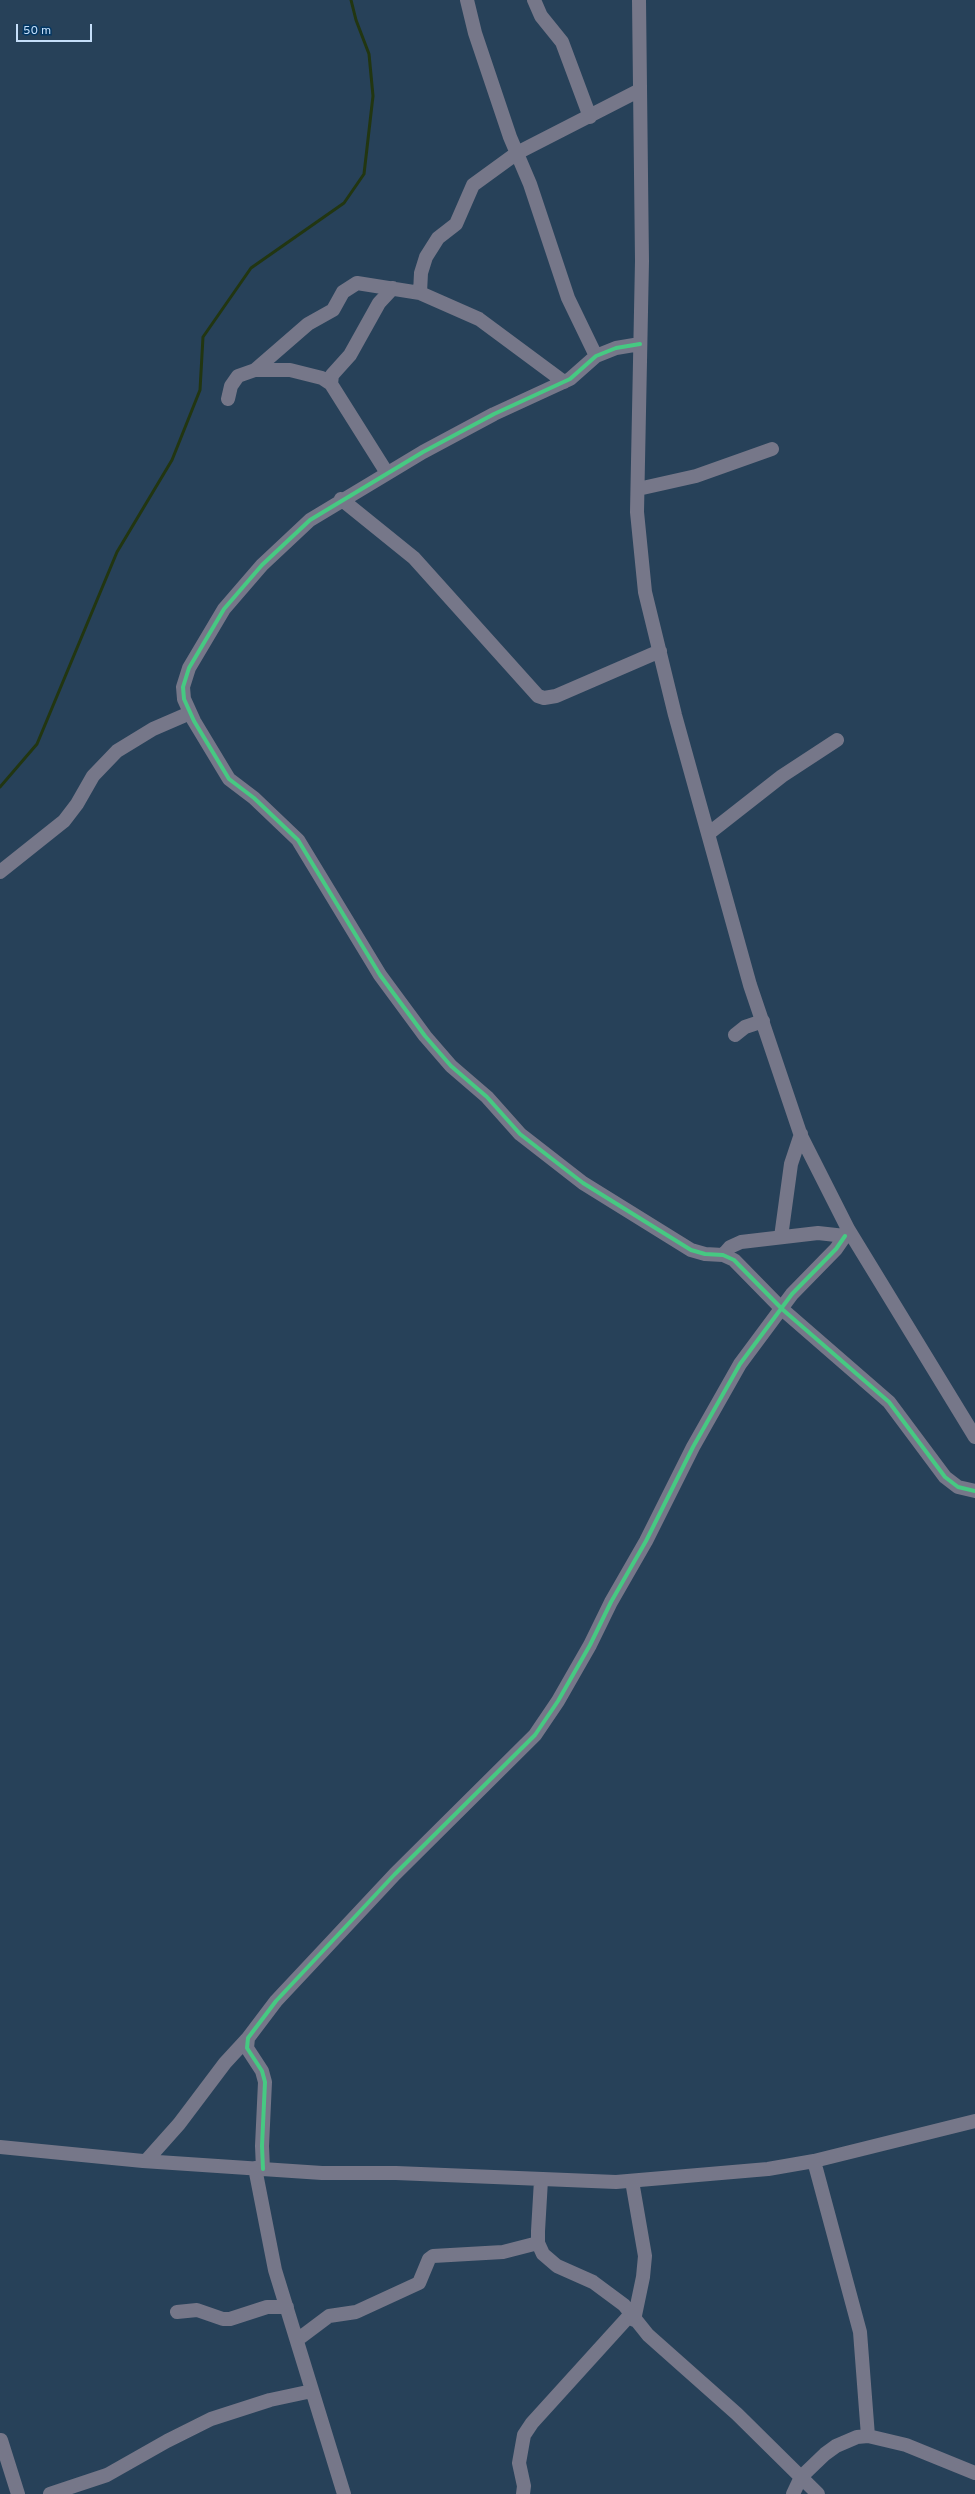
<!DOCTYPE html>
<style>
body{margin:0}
#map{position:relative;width:975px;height:2494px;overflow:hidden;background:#274159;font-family:Overpass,sans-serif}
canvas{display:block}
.scale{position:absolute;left:16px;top:24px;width:76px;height:18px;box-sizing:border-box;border:2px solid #c5def9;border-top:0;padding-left:5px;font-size:12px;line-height:14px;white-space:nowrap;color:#c5def9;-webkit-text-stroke:3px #033763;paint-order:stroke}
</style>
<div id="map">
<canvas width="975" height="2494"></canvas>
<div class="scale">50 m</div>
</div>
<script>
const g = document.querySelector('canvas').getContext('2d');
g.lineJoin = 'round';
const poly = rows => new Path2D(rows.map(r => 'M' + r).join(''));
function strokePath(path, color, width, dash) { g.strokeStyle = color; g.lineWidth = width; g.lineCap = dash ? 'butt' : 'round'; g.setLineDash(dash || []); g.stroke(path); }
strokePath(poly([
 [0,787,37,744,117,552,172,460,200,390,203,337,251,268,344,203,364,174,373,96,369,54,356,20,351,0]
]), '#223611', 3);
strokePath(poly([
 [467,0,475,33,510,137,530,184,568,298,596,356],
 [534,0,541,16,562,42,590,117],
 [639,0,642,261,637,512,645,592,675,715,750,985,801,1136,848,1229,975,1437],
 [420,293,421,273,426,257,438,238,456,224,473,185,517,153,640,90],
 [640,344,616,348,596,356,570,379,494,414,423,452,310,520,262,565,224,609,189,668,183,687,184,699,194,721,229,779,254,798,298,840,380,975,425,1036,451,1066,487,1097,520,1134,583,1183,691,1250,705,1254,723,1255,734,1260,782,1309,889,1402,945,1477,958,1487,975,1491],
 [255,370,308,324,333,310,343,292,357,283,420,293,479,319,564,382],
 [331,384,332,375,350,355,379,303,393,288],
 [228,399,231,386,238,376,255,370,290,370,322,378,331,384,387,473],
 [638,489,696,476,772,449],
 [341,499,414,558,538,696,544,698,556,696,660,651],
 [708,834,782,776,837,740],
 [0,872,64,821,77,804,93,776,117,751,153,729,190,713],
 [735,1035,745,1027,763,1021],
 [781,1237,791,1164,801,1134],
 [723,1255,730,1247,741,1242,818,1233,845,1236,851,1234],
 [0,2147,143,2161,322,2173,396,2173,616,2182,768,2169,814,2161,975,2121],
 [146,2161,179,2124,225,2063,248,2038],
 [814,2161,860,2332,868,2436],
 [255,2168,275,2270,344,2494],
 [263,2169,262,2146,265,2082,262,2071,247,2048,248,2038,276,2001,395,1874,535,1735,558,1701,590,1645,611,1602,646,1541,693,1447,740,1364,792,1294,836,1249,845,1236],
 [541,2180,538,2231,538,2243,543,2254,557,2266,593,2282,624,2305,648,2335,737,2414,818,2494],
 [632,2181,645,2256,643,2277,634,2320],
 [177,2312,197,2310,223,2319,230,2319,267,2307,287,2307],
 [297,2340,329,2316,356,2312,419,2283,429,2259,433,2256,503,2252,538,2243],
 [1,2440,18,2494],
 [50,2494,107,2475,167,2441,211,2419,270,2400,312,2391],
 [523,2494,524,2486,519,2463,524,2435,532,2423,630,2315],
 [793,2494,801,2477,825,2454,836,2446,857,2437,868,2436,906,2445,975,2473]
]), '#767789', 14);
strokePath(poly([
 [640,344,616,348,596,356,570,379,494,414,423,452,310,520,262,565,224,609,189,668,183,687,184,699,194,721,229,779,254,798,298,840,380,975,425,1036,451,1066,487,1097,520,1134,583,1183,691,1250,705,1254,723,1255,734,1260,782,1309,889,1402,945,1477,958,1487,975,1491],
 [263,2169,262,2146,265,2082,262,2071,247,2048,248,2038,276,2001,395,1874,535,1735,558,1701,590,1645,611,1602,646,1541,693,1447,740,1364,792,1294,836,1249,845,1236]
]), '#46c982', 4);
</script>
